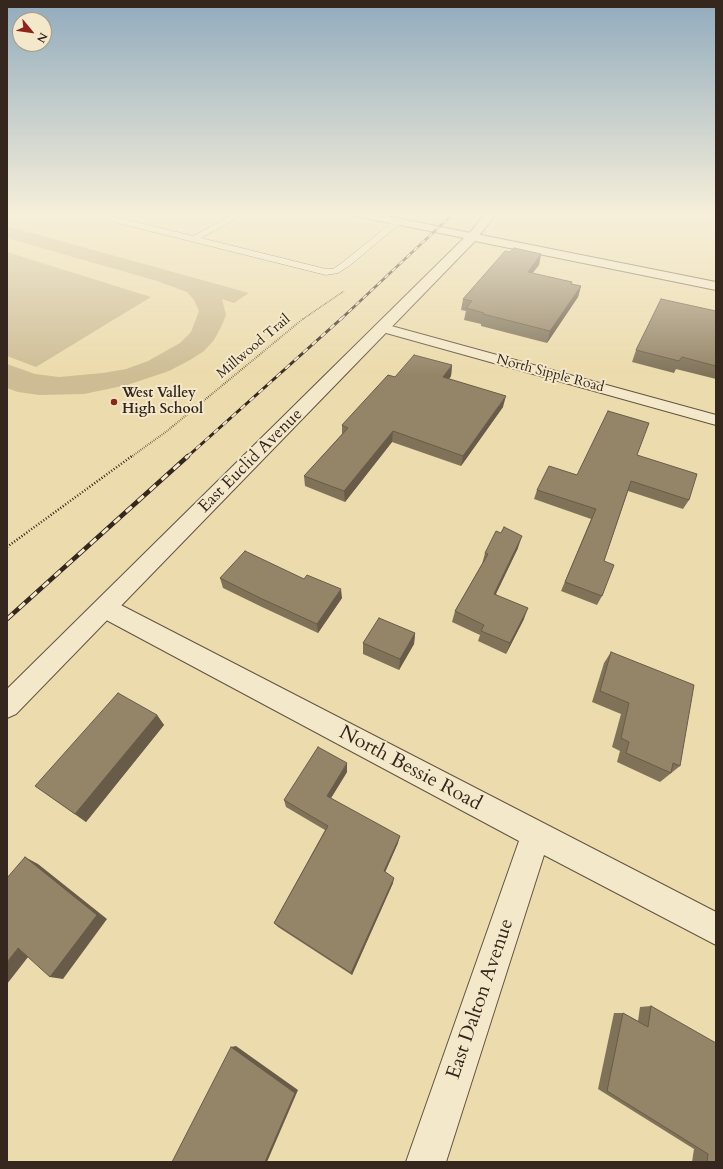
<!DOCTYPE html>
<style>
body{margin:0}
#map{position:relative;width:723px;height:1169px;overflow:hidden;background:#ecdbac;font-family:Cardo,serif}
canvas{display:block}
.frame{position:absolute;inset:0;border:8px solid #35261e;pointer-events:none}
.north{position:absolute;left:12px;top:12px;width:40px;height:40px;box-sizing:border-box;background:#f3e8c9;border:1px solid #a79a85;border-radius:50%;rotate:119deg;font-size:11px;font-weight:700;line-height:16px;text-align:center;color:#35261e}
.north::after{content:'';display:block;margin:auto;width:14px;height:18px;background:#8f2418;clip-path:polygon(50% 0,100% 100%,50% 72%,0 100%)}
</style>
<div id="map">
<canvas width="723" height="1169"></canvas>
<div class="frame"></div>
<div class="north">N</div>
</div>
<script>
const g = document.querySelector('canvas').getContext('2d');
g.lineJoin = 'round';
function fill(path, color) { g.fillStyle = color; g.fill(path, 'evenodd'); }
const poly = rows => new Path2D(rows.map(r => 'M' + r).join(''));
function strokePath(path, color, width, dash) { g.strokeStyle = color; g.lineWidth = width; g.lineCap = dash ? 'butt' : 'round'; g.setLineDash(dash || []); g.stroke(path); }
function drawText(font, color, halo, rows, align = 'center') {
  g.font = font + ' Cardo,serif'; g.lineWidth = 4; g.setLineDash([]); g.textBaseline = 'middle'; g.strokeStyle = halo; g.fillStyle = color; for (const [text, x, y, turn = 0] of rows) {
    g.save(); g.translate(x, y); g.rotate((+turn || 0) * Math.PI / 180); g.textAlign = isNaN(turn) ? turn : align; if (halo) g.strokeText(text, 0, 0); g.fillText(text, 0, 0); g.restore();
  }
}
fill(poly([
 [7,226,249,293,234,303,222,299,226,315,222,325,214,340,204,351,190,360,169,371,127,385,84,394,39,395,18,392,7,388,7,364,35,374,59,377,103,373,126,369,148,361,180,343,191,332,199,311,194,300,187,292,157,281,7,238],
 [7,252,151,297,36,367,7,356]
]), '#cdbc94');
const service = poly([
 [90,213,99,213,193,236,236,213,245,213,201,238,326,269,333,269,343,262,395,220,398,220,402,222,349,266,338,273,326,275,94,217,90,213]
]);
const minor = poly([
 [486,213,497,213,477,238,469,238,467,236,486,213],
 [384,324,716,415,716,425,379,331,377,328,379,325,384,324],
 [105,599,113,601,716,912,716,945,544,855,446,1162,406,1162,519,841,97,615,94,608,97,601,105,599]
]);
const tertiary = poly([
 [351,213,371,213,716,282,716,290,475,241,16,714,7,718,7,689,464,238,356,216,352,215,351,213]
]);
strokePath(service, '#635342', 1);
strokePath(minor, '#635342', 2);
strokePath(tertiary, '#635342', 2);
strokePath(poly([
 [303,319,344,291]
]), '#35261e', 1.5, [0.5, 1]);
strokePath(poly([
 [131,457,167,431,304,318]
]), '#35261e', 2, [0.5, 1.5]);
strokePath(poly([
 [7,547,132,456]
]), '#35261e', 2.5, [1, 2]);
fill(service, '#f3e8c9');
fill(minor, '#f3e8c9');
fill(tertiary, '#f3e8c9');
const railFar2 = poly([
 [341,319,454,213]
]);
const railFar1 = poly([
 [187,457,342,318]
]);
const rail = poly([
 [7,619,188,456]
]);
strokePath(railFar2, '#35261e', 2.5);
strokePath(railFar1, '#35261e', 3);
strokePath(rail, '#35261e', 4.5);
strokePath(railFar2, '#f3e8c9', 1.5, [5]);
strokePath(railFar1, '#f3e8c9', 2, [6]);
strokePath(rail, '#f3e8c9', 3, [8]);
fill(poly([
 [7,213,37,213,30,216,24,217],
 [510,252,541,254,539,265,532,273,572,282,572,284,581,286,578,297,547,343,481,326,481,324,464,320,466,311,461,310,463,299],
 [716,311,716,379,676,369,674,373,632,362,636,350],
 [452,365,451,376,449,379,503,407,461,466,392,442,345,502,305,486,304,476,342,434,342,425,395,377],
 [637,455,689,500,683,509,628,491,604,561,602,596,597,605,561,591,591,519,534,499,537,490,577,475],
 [518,548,496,594,524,619,506,654,478,641,480,635,452,622,455,611,482,564,485,553],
 [220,578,342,598,318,633,262,607,223,588],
 [415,633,414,644,399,670,363,654,363,643],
 [611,652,680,766,660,782,617,762,620,751,612,747,621,714,592,702,604,663],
 [157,715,164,725,86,822,35,786],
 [347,772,331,798,398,843,385,872,393,883,352,975,278,927,274,923,325,830,286,807,284,800],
 [651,1006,716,1162,692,1162,694,1149,598,1089,614,1013,623,1013,638,1021,640,1007]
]), '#7f7259');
fill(poly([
 [22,213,37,213,30,216,24,217],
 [541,254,539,265,525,283,528,272],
 [581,286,578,297,547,343,550,331],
 [452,365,451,376,442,388,443,377],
 [506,396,503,407,461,466,463,456],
 [393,431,392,442,345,502,344,491],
 [522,536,518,548,491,604,494,594],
 [341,589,342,598,318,633,317,624],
 [528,608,524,619,506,654,510,643],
 [415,633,414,644,399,670,400,659],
 [157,715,164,725,86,822,75,814],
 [347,763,347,772,328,803,327,796],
 [400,836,398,843,383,877,384,871],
 [25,857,38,864,107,919,63,979,50,977],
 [394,878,393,883,352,975,351,973],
 [18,948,32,952,7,984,7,962],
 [236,1046,298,1090,267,1162,265,1162,231,1047]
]), '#685c49');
const building = poly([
 [514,248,541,254,528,272,572,282,571,284,581,286,550,331,483,314,484,313,466,308,472,301,463,299,505,251,510,252,514,248],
 [661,299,716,311,716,366,682,357,679,361,636,350,661,299],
 [414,355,452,365,443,377,506,396,463,456,393,431,344,491,304,476,348,428,342,425,388,375,395,377,414,355],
 [608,411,649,423,637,455,697,474,689,500,631,481,604,561,614,565,602,596,565,582,596,509,537,490,549,466,577,475,608,411],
 [504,527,522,536,494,594,528,608,510,643,481,631,484,625,455,611,488,554,485,553,496,531,501,533,504,527],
 [245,551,304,579,307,575,341,589,317,624,260,598,220,578,245,551],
 [379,618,415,633,400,659,363,643,379,618],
 [611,652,694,685,680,766,673,763,671,773,626,753,629,742,621,738,629,703,600,691,611,652],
 [118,693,157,715,75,814,35,786,118,693],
 [318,747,347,763,327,796,400,836,384,871,394,878,351,973,274,923,328,826,284,800,318,747],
 [25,857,97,915,50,977,18,948,7,962,7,878,25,857],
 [651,1006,716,1043,716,1162,707,1162,708,1154,607,1091,623,1013,648,1027,651,1006],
 [231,1047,295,1093,265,1162,172,1162,231,1047]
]);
fill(building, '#948468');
strokePath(building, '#685c49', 1);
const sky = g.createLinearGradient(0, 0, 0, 376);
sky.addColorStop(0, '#91abbd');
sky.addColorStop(0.57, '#f6efda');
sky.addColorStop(1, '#f6efda00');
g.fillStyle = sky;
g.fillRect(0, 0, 723, 376);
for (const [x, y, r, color] of [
 [114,402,4,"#8f2418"]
]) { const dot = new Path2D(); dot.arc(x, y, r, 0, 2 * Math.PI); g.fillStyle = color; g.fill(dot); strokePath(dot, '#f3e8c9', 1.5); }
drawText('14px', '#35261e', '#f3e8c9', [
 ["Millwood Trail",254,347,-40],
 ["North Sipple Road",550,374,15]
]);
drawText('bold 14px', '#35261e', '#f3e8c9', [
 ["West Valley",122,394],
 ["High School",122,410]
], 'left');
drawText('17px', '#35261e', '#f3e8c9', [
 ["East Euclid Avenue",251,461,-45]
]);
drawText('20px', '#35261e', '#f3e8c9', [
 ["North Bessie Road",410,769,28],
 ["East Dalton Avenue",481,999,-71]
]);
</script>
